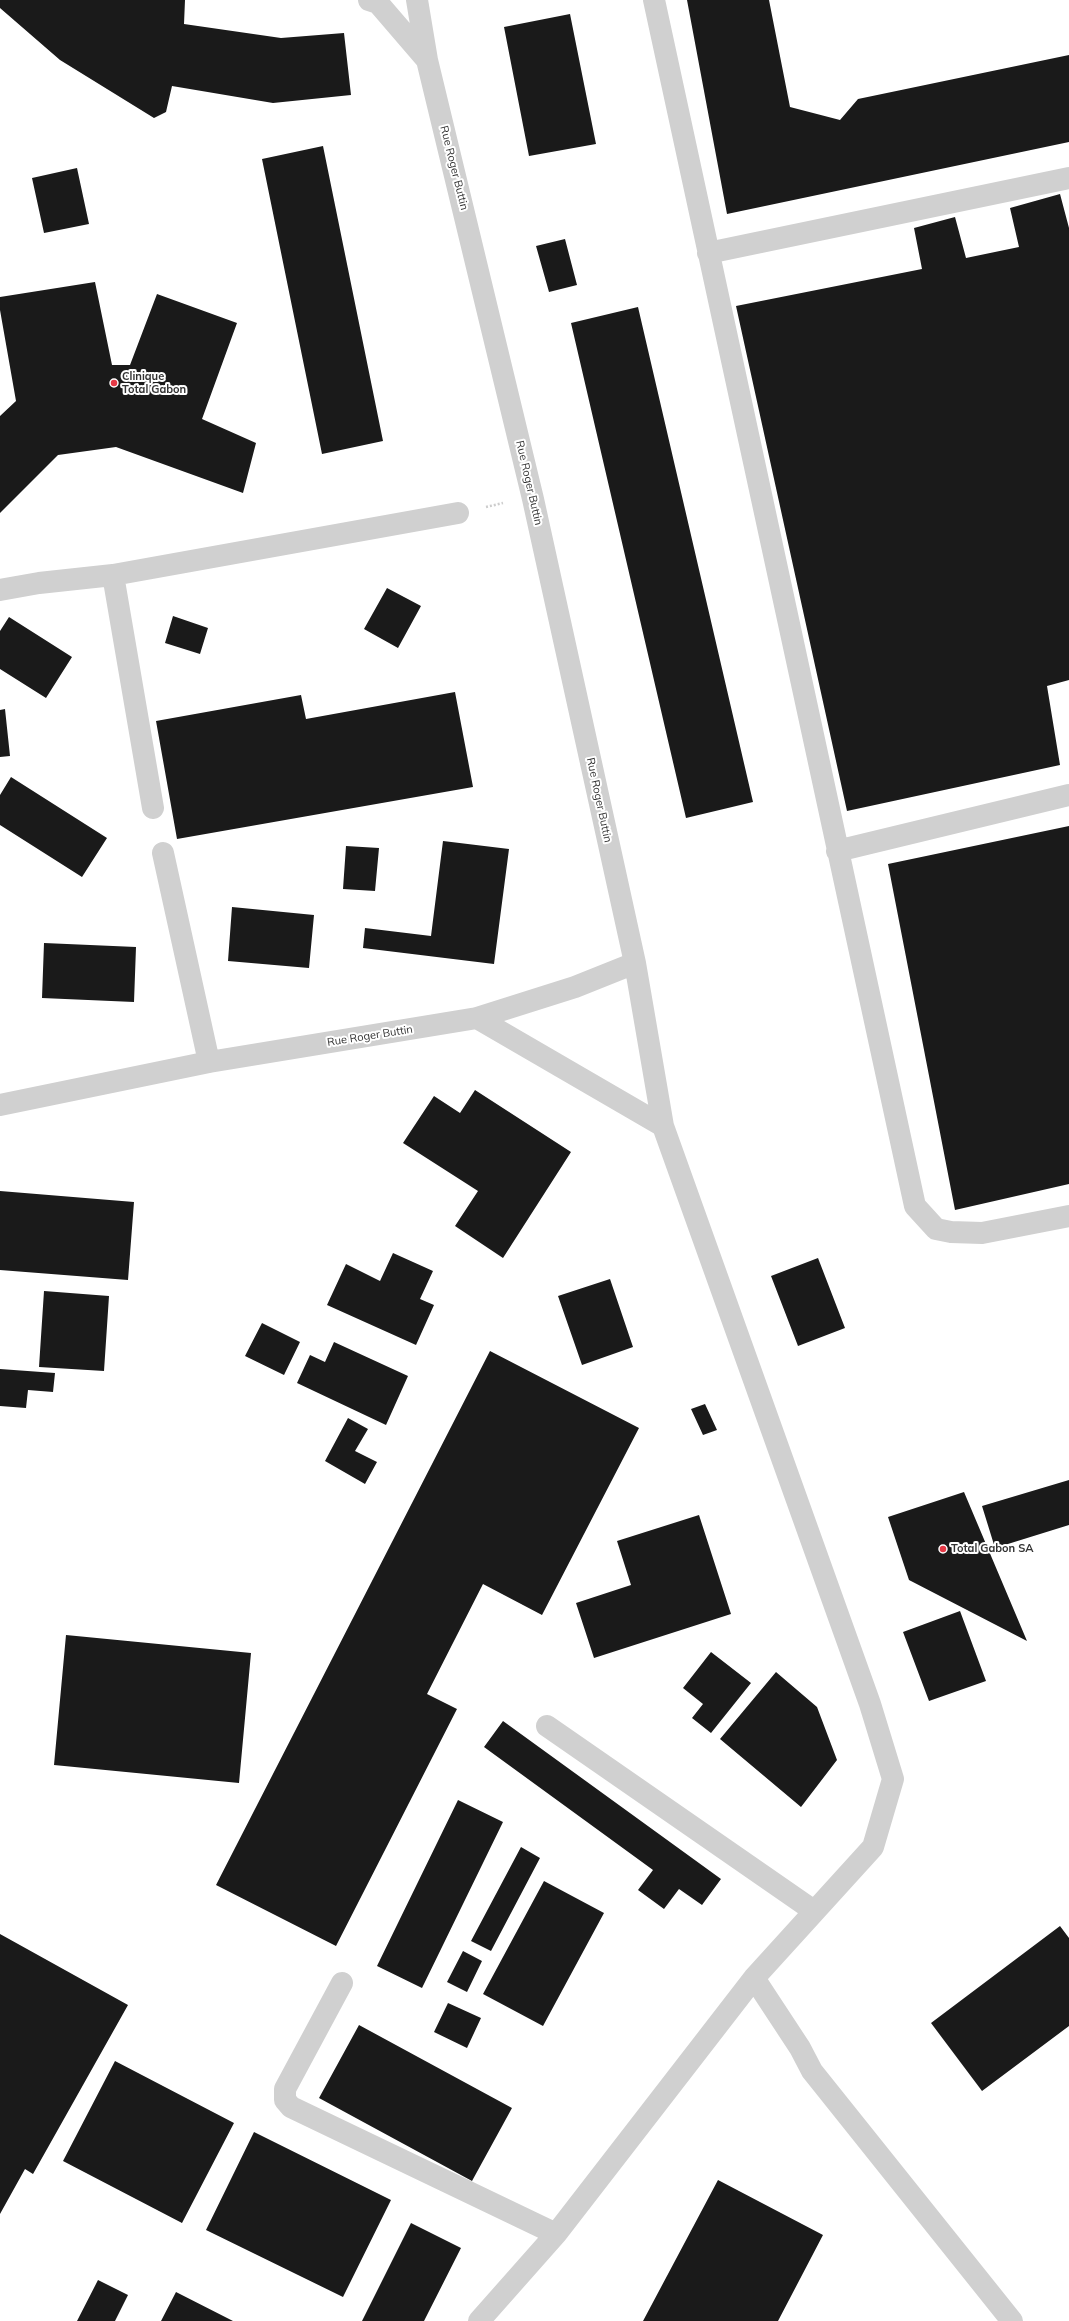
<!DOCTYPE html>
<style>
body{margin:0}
canvas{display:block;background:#fff}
</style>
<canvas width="1069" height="2321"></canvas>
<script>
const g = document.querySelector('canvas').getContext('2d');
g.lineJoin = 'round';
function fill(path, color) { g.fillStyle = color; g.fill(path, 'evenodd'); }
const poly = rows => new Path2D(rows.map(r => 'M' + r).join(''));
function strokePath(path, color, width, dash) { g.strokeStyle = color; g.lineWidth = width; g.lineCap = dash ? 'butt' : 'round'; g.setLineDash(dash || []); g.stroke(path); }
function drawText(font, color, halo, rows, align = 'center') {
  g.font = font + ' Mulish,sans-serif'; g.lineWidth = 4; g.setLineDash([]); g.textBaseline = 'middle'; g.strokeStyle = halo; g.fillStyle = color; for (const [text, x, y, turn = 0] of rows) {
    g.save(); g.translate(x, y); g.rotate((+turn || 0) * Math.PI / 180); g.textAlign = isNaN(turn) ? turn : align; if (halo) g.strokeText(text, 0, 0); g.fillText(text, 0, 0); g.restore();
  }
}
fill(poly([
 [0,0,185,0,184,24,281,38,344,33,351,95,273,103,172,86,166,112,154,118,60,60,0,8],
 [687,0,769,0,790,107,840,120,858,99,1069,55,1069,142,727,214],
 [570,14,596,144,529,156,504,27],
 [323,146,383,441,322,454,262,159],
 [77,168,89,224,44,233,32,178],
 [1060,194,1069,228,1069,680,1047,686,1060,765,847,811,736,306,922,269,914,228,955,217,966,258,1019,247,1010,208],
 [565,239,577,285,549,292,536,246],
 [95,282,112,365,130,365,157,294,237,323,202,419,256,443,243,493,116,447,58,455,0,513,0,416,16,401,0,310,0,297],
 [638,307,753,802,686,818,571,323],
 [387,588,421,606,398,648,364,629],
 [173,616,208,628,200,654,165,643],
 [9,617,72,657,46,698,0,669,0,631],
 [455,692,473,787,177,839,156,721,301,695,306,719],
 [5,709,10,756,0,757,0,710],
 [11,777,107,838,82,877,0,825,0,795],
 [1069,826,1069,1184,955,1210,888,864],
 [443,841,509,849,494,964,363,948,365,928,431,936],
 [346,846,379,848,375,891,343,889],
 [232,907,314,915,309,968,228,961],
 [44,943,136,947,134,1002,42,998],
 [475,1090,571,1152,503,1258,455,1226,478,1191,403,1143,434,1096,460,1113],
 [0,1191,134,1202,128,1280,0,1270],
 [393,1253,433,1271,420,1299,434,1305,416,1345,327,1305,346,1264,380,1281],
 [818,1258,845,1328,798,1346,771,1276],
 [610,1279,633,1347,582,1365,558,1296],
 [44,1291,109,1296,104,1371,39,1367],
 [262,1323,300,1342,284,1375,245,1356],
 [334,1342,408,1376,386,1425,297,1383,310,1355,325,1362],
 [490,1351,639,1428,542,1615,483,1584,427,1694,457,1709,336,1946,216,1885],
 [0,1369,55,1373,53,1392,28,1390,26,1408,0,1406],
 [705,1404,717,1430,703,1435,691,1409],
 [348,1418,368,1429,355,1451,377,1462,365,1484,325,1461],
 [1069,1480,1069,1525,995,1548,982,1506],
 [964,1492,1027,1641,909,1580,888,1517],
 [699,1515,731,1614,594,1658,576,1603,631,1585,617,1541],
 [960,1611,986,1681,929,1701,903,1632],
 [66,1635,251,1653,239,1783,54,1765],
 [711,1652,751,1683,711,1733,692,1718,703,1704,683,1688],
 [776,1672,817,1707,837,1760,801,1807,720,1739],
 [503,1721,721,1879,702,1905,679,1889,664,1909,638,1890,653,1870,484,1747],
 [458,1800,503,1822,422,1988,377,1966],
 [521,1847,540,1858,491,1951,471,1941],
 [544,1881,604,1913,543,2026,483,1994],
 [1060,1926,1069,1938,1069,2026,982,2091,931,2023],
 [0,1934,128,2005,33,2174,25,2169,0,2214],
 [463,1951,482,1961,467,1992,447,1982],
 [448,2003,481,2018,467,2048,434,2032],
 [359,2025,512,2108,472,2181,319,2098],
 [115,2061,234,2123,182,2223,63,2161],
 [254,2132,391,2200,343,2297,206,2230],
 [718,2180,823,2235,778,2321,643,2321],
 [411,2223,461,2248,424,2321,362,2321],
 [98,2280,128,2295,115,2321,77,2321],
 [176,2292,233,2321,161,2321]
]), '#1a1a1a');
strokePath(poly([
 [486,507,503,503]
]), '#cdcdcd', 2.5, [2, 2]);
strokePath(poly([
 [369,0,378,3,427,60],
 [417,0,427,60,533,499,635,963,663,1126,870,1704,893,1779,873,1847,754,1978,556,2234,479,2321],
 [654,0,915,1206,936,1229,951,1232,982,1233,1069,1216],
 [708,253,1069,178],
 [113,575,153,808],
 [0,590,39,583,113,575,458,513],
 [837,851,1069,795],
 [163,853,209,1062],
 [477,1018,663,1126],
 [0,1105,209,1062,477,1018,575,987,635,963],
 [547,1726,814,1911],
 [754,1978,800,2048,812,2071,1012,2321],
 [342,1983,285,2089,285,2100,291,2107,556,2234]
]), '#d0d0d0', 22);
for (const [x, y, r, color] of [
 [114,383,4,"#e63946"],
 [943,1549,4,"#e63946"]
]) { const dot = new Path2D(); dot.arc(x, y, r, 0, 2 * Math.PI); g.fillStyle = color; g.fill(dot); strokePath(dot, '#fff', 1.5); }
drawText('11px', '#333', '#fff', [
 ["Rue Roger Buttin",454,168,76],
 ["Rue Roger Buttin",529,483,77],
 ["Rue Roger Buttin",599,800,78],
 ["Rue Roger Buttin",370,1036,-9]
]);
drawText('bold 11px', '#333', '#fff', [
 ["Clinique",122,377],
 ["Total Gabon",122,390],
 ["Total Gabon SA",951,1549]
], 'left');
</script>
